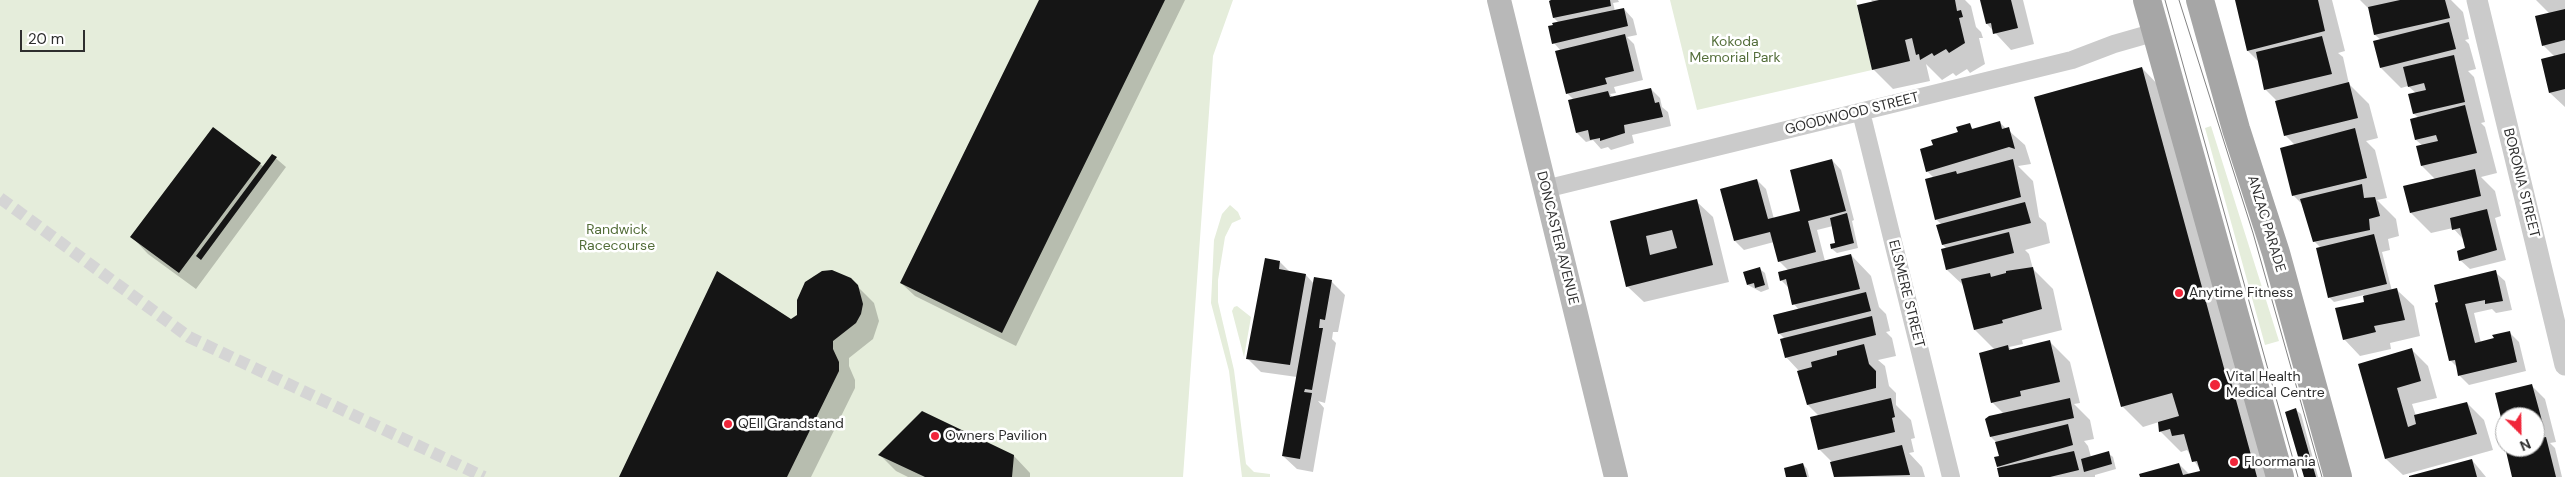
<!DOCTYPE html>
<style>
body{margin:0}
#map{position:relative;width:2565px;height:477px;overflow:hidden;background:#fff;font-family:"DM Sans",sans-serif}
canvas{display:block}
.north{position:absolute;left:2495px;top:407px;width:50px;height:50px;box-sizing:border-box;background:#fff;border:1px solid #ababab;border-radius:50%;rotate:157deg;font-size:14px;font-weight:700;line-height:20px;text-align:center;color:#2e2e2e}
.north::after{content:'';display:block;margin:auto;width:18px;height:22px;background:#f0263a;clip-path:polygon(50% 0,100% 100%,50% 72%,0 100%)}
.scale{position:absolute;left:20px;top:30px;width:65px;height:22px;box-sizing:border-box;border:2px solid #2e2e2e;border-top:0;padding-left:6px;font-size:15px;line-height:18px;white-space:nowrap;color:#2e2e2e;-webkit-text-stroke:4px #fff;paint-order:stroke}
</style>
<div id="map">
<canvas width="2565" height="477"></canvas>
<div class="north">N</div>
<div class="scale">20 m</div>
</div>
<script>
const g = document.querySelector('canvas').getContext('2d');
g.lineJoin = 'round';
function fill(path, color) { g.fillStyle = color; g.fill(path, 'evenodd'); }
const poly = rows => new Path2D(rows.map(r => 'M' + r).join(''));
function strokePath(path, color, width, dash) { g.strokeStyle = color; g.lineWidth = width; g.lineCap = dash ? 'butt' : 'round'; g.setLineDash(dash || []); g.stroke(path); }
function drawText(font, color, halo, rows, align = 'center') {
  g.font = font + ' "DM Sans",sans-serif'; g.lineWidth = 5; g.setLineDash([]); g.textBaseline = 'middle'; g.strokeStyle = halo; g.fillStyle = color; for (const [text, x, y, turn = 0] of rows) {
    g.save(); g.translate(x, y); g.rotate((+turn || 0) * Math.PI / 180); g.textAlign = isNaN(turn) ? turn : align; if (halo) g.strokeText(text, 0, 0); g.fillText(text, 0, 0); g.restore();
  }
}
fill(poly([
 [0,0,1233,0,1213,56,1183,477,0,477],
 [1670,0,1856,0,1872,70,1697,110],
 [2211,126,2279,341,2265,345,2205,128],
 [1230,205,1238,212,1241,219,1232,223,1225,237,1218,280,1218,302,1234,370,1246,464,1254,472,1270,474,1270,477,1242,477,1229,371,1211,303,1214,240,1222,214],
 [1237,306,1251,317,1244,357,1232,311,1234,307]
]), '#e5eddb');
fill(poly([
 [1040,0,1185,0,1016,346,915,296,901,283],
 [1552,0,1618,0,1619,2,1613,3,1615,11,1624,9,1633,19,1637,35,1627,37,1634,44,1643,80,1614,87,1616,93,1610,94,1613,98,1651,89,1660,98,1662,107,1668,112,1671,126,1632,135,1634,143,1611,150,1608,147,1601,149,1593,140,1586,142,1577,133,1574,100,1567,93,1561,51,1554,43,1559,23,1554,18],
 [1871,0,1965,0,1971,6,1976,27,1981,32,1983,38,1979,38,1985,64,1970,73,1967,69,1956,76,1953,73,1942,80,1926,64,1930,81,1893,89,1873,69,1874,3],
 [1981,0,2023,0,2034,44,2011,50,1987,24],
 [2236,0,2332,0,2345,51,2338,53,2343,57,2349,84,2369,104,2378,138,2366,141,2375,150,2387,198,2377,200,2396,219,2399,236,2388,239,2390,250,2382,252,2392,291,2397,290,2414,306,2420,336,2390,343,2391,349,2360,356,2344,339,2366,303,2364,295,2334,302,2330,298,2321,248,2314,241,2304,206,2293,195,2295,145,2285,135,2278,102,2265,89,2259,62,2248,51],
 [2360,0,2451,0,2463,12,2469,39,2465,40,2469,44,2476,69,2468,71,2474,77,2485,122,2481,123,2485,127,2497,173,2481,177,2495,191,2501,216,2495,218,2506,260,2470,269,2460,260,2466,249,2463,239,2453,228,2431,233,2411,213,2436,180,2422,166,2417,147,2423,146,2416,140,2412,120,2419,118,2414,114,2410,95,2416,93,2408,86,2401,88,2381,68,2381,40,2375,35,2370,10],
 [2536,0,2565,0,2565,107,2550,93,2543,60,2555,57,2543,45,2550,14],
 [2142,68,2162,89,2271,477,2141,477,2179,464,2190,475,2201,471,2187,450,2181,452,2160,431,2159,422,2143,427,2122,406],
 [1999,122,2025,145,2031,164,2018,166,2033,181,2039,217,2046,223,2050,243,2025,250,2029,254,2033,269,2053,289,2062,330,2022,340,2023,344,2009,347,2012,351,2049,341,2070,362,2080,403,2074,404,2090,420,2094,439,2084,441,2088,446,2091,457,2108,453,2113,457,2116,469,2095,475,2095,477,2000,477,2001,469,1998,466,2000,457,1996,442,1991,437,2005,415,1992,402,1995,350,1975,330,1964,286,1947,270,1942,250,1947,249,1943,245,1942,225,1936,219,1934,178,1927,171,1934,146,1969,125,1974,130],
 [272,155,286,167,196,289,148,254,132,237,260,164,264,167],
 [1832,160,1841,170,1854,220,1852,221,1858,248,1837,253,1832,249,1837,244,1833,226,1817,230,1825,261,1851,255,1871,276,1879,307,1886,314,1890,331,1886,332,1892,338,1896,356,1878,360,1885,366,1889,386,1896,393,1896,405,1911,420,1915,438,1911,439,1914,452,1909,453,1922,467,1925,477,1835,477,1833,463,1819,449,1819,416,1808,405,1800,372,1786,357,1785,339,1779,333,1799,310,1794,304,1790,289,1781,280,1788,270,1779,261,1774,242,1744,250,1735,241,1722,189,1757,180,1766,189,1774,219,1802,211],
 [1696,201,1713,217,1729,282,1644,302,1627,286,1612,221],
 [1280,262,1290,272,1306,275,1314,284,1332,282,1345,295,1338,332,1333,332,1332,339,1336,343,1325,403,1318,401,1324,408,1313,472,1297,469,1283,456,1297,377,1261,372,1247,358],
 [1760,269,1765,273,1769,289,1761,292,1748,285],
 [832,272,850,279,874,303,879,321,873,339,849,358,849,366,855,380,855,388,811,477,620,477,798,315,801,291,814,276],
 [2495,272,2505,281,2512,310,2496,313,2492,309,2474,313,2481,343,2510,333,2519,342,2526,371,2469,385,2460,376,2458,368,2450,360,2436,304],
 [2411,349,2428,366,2437,398,2412,404,2416,416,2467,403,2484,420,2493,450,2403,475,2386,459,2360,365],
 [2531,385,2545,399,2556,442,2550,443,2555,448,2562,477,2514,477,2506,447,2535,447,2535,417,2505,417,2505,427,2497,394],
 [2296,410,2301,414,2318,477,2305,477],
 [880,455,1014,456,1030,473,1030,477,908,477,896,471],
 [2472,460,2486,477,2411,477],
 [1803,464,1807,469,1809,477,1787,477]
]), '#0003');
fill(poly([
 [1039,0,1165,0,1002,333,900,283],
 [1551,0,1610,0,1611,6,1553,18,1549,1],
 [1879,0,1955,0,1957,11,1961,10,1963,17,1959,18,1965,43,1949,53,1946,49,1934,56,1932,53,1920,60,1919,54,1916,55,1912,38,1905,40,1910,61,1872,70,1857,5],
 [1980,0,2011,0,2018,28,1993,34,1991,23,1986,24],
 [2235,0,2318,0,2325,31,2247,51],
 [2400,0,2445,0,2450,18,2374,35,2368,7],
 [1624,8,1628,26,1552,44,1548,26,1553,25,1552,23],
 [2565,9,2565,40,2542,46,2535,16],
 [2449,22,2456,49,2380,68,2373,41],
 [1625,34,1634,71,1605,78,1607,84,1566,94,1555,51],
 [2322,36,2332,74,2264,90,2256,52],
 [2565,53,2565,89,2549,93,2541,59],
 [2454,55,2465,102,2413,114,2408,94,2426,90,2424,83,2408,87,2403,67],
 [2142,67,2227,379,2230,378,2257,477,2140,477,2139,474,2179,463,2183,475,2200,471,2197,461,2192,462,2184,434,2172,436,2170,429,2159,432,2158,422,2179,416,2172,393,2121,407,2034,97],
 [2349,82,2358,118,2284,136,2275,101],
 [1651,88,1655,103,1659,102,1663,117,1624,125,1625,133,1600,141,1600,138,1590,140,1588,130,1576,133,1568,100,1608,91,1610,97],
 [2465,105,2477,153,2421,166,2416,146,2438,141,2436,135,2415,140,2410,119],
 [2000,121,2002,129,2009,127,2015,149,2009,147,1926,172,1920,149,1933,145,1931,140,1958,132,1956,127,1970,123,1972,129],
 [213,127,261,163,179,273,130,237],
 [2355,128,2367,178,2292,196,2280,148],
 [272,154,277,157,201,260,196,256],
 [1832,159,1846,211,1808,221,1816,252,1778,262,1770,232,1734,241,1720,189,1757,179,1768,219,1800,211,1790,170],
 [2013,159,2021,197,1935,220,1925,179,1956,171,1957,174],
 [2475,169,2481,196,2410,213,2403,186],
 [2362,184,2364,198,2375,197,2380,216,2369,219,2370,230,2313,242,2300,199],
 [1697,199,1713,265,1626,287,1610,221],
 [1672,230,1677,248,1650,255,1646,236],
 [2025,202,2031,223,1942,245,1936,225],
 [2487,209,2497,250,2459,261,2457,251,2465,248,2460,228,2452,230,2450,218],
 [1847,213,1854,243,1831,249,1830,244,1835,243,1830,218],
 [2009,232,2014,253,1946,270,1941,249],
 [2374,234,2387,284,2328,298,2316,248],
 [1851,254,1860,289,1792,305,1786,279,1780,281,1778,272],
 [1265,258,1280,261,1279,269,1306,274,1290,365,1246,359],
 [1760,267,1765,285,1755,288,1754,283,1747,285,1743,272],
 [2033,267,2042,309,2002,320,2003,323,1974,330,1961,279,1990,273,1991,277,2006,273,2006,271],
 [832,270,851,278,858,285,863,304,861,314,856,323,833,341,833,349,839,362,839,371,787,477,619,477,717,271,791,319,797,315,797,300,805,282,822,271],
 [2496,270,2503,301,2485,304,2485,300,2465,304,2475,343,2494,338,2492,335,2510,331,2517,362,2458,376,2455,360,2449,361,2435,303,2438,302,2434,285],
 [1314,277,1332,280,1325,320,1320,319,1319,328,1323,328,1312,390,1305,389,1304,392,1312,393,1300,459,1282,456],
 [2397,288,2405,320,2374,326,2376,332,2343,340,2335,308,2364,302,2363,296],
 [1866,292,1871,311,1778,334,1773,315],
 [1872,316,1876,335,1785,358,1780,339],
 [2050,340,2060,382,2020,391,2021,396,1991,403,1979,353,2008,345,2009,350],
 [1864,344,1869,364,1876,371,1876,388,1807,405,1797,371,1812,367,1811,362,1837,355,1837,351],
 [2412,348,2421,381,2397,388,2408,427,2416,424,2414,415,2467,402,2477,434,2385,459,2358,364],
 [2532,384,2544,428,2535,430,2535,417,2505,417,2504,430,2495,393],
 [1891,398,1895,417,1892,418,1895,432,1818,450,1810,417],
 [2070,398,2074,418,1990,437,1985,419,1989,416],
 [2296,408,2316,477,2304,477,2285,412],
 [922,411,1014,455,1012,477,925,477,878,455],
 [2068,424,2073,445,1997,467,1994,457,1999,456,1995,442],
 [2546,437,2556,477,2512,477,2505,447,2535,447,2535,439],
 [1902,445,1910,475,1834,477,1830,462],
 [2074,451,2079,470,2050,477,1999,477,1997,468],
 [2109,451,2112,464,2084,472,2081,459],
 [2472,459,2477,477,2409,477,2409,476],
 [1803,463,1807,477,1786,477,1784,468]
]), '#151515');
strokePath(poly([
 [0,198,189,337,484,477]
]), '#d5d5d5', 12, [12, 6]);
strokePath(poly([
 [1861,112,1951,477],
 [1545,189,2072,60,2114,44,2156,32]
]), '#cbcbcb', 18);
strokePath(poly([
 [2477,0,2565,365]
]), '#cbcbcb', 21);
strokePath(poly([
 [1499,0,1616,477]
]), '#b8b8b8', 24);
strokePath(poly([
 [2147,0,2280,477],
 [2200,0,2236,129,2276,253,2338,477]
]), '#a6a6a6', 28);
strokePath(poly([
 [2165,0,2298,477],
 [2179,0,2253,233,2322,477]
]), '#838383', 1);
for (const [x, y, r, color] of [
 [2179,293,5,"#f0263a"],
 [2215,385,6,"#f0263a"],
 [728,424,5,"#f0263a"],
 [935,436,5,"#f0263a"],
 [2234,462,5,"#f0263a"]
]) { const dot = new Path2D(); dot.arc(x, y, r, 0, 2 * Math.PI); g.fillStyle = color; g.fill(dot); strokePath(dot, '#fff', 2); }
drawText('14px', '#536d39', '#fff', [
 ["Kokoda",1735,42],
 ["Memorial Park",1735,58],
 ["Randwick",617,230],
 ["Racecourse",617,246]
]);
drawText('14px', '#2e2e2e', '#fff', [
 ["GOODWOOD STREET",1852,114,-14],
 ["BORONIA STREET",2521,183,76],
 ["ANZAC PARADE",2266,224,73],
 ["DONCASTER AVENUE",1557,238,76],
 ["ELSMERE STREET",1906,294,76]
]);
drawText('14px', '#2e2e2e', '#fff', [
 ["Anytime Fitness",2189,293],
 ["Vital Health",2226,377],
 ["Medical Centre",2226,393],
 ["QEII Grandstand",738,424],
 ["Owners Pavilion",945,436],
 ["Floormania",2244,462]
], 'left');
</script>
